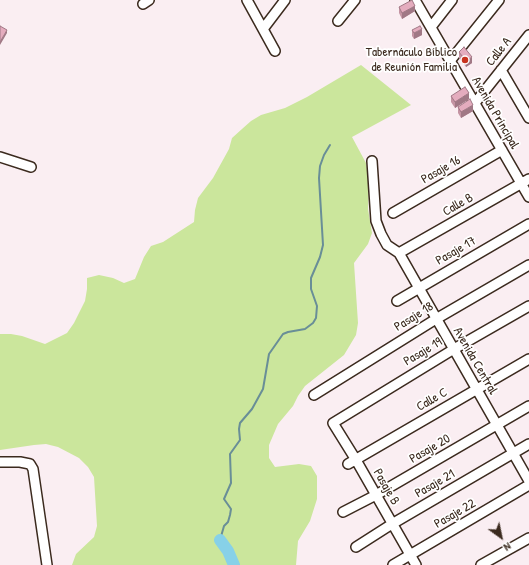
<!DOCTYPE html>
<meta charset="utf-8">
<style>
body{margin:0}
#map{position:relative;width:529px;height:565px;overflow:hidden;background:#faeef2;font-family:"Patrick Hand",sans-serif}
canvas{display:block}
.north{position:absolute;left:481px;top:517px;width:40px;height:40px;-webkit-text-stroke:3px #fff;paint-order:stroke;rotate:147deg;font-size:11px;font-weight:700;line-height:16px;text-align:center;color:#3b2a1e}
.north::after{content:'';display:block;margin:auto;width:14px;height:18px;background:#3b2a1e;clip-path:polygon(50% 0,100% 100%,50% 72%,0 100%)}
</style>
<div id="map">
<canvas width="529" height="565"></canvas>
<div class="north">N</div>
</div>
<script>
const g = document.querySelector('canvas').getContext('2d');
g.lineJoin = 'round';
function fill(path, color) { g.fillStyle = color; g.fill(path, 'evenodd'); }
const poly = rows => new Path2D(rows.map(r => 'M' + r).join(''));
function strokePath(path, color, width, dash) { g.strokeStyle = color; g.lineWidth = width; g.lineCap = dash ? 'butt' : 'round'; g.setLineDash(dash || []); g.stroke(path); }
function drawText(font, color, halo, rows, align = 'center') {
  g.font = font + ' "Patrick Hand",sans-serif'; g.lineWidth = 3.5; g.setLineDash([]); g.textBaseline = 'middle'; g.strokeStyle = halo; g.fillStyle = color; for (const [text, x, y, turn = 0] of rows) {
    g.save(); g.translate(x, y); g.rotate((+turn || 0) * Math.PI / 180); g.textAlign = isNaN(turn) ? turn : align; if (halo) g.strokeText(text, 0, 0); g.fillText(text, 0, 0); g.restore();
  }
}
fill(poly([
 [361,65,411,105,352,137,366,163,369,185,368,209,372,233,368,244,354,263,358,323,356,335,344,355,305,386,298,396,293,406,278,424,269,445,269,458,275,467,299,464,311,466,317,476,317,499,310,521,298,541,296,565,72,565,76,554,94,537,97,526,94,477,88,467,79,458,58,447,46,444,34,445,0,450,0,334,11,334,22,336,45,344,67,333,74,323,85,301,87,289,87,278,99,275,113,278,124,283,135,279,144,257,151,246,163,242,194,222,195,210,198,198,213,178,229,149,232,138,242,129,251,121,261,115,285,108,307,97]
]), '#cbe69c');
strokePath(poly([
 [220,540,224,526,228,522,230,515,231,509,224,499,231,483,230,454,240,440,239,429,240,423,252,409,263,389,269,354,283,334,288,332,305,329,313,323,316,318,317,306,311,289,311,278,320,257,323,245,319,178,320,166,324,155,330,145]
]), '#698e97', 2);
strokePath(poly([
 [220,540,228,551,234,565]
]), '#87d1e8', 12);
const minor = poly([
 [247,0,275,51],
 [415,0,529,197],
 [143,4,149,0],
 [338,21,355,0],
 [431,27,452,0],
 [263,29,285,0],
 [450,61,499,0],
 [501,70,529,118],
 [475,103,529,35],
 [0,157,31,167],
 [372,161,376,221,381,234,387,245,399,253,529,481],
 [393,213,502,150],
 [399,253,529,179],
 [397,301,529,224],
 [314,395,436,319,529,265],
 [0,462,20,462,30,464,33,469,47,565],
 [348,464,529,359],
 [343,512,376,495,529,406],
 [356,547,392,524,529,444],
 [393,565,529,485],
 [416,565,356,460,333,423,454,349,529,306],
 [481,565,529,538]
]);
strokePath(minor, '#3b2a1e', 12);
strokePath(minor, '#fff', 9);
fill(poly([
 [399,7,415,11,402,19,399,13],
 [412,30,422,35,414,39,412,36],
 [459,52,472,63,466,67,459,58],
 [451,96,469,99,455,108,451,102],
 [458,107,473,111,461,118,458,113]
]), '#c494a3');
fill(poly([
 [415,6,415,11,402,19,402,13],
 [422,29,422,35,414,39,414,33],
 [7,30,7,33,0,45,0,42],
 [472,57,472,63,466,67,466,61],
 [469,93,469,99,455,108,455,102],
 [473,105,473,111,461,118,461,112]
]), '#a07885');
const building = poly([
 [412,0,415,6,402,13,399,7,412,0],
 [0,26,7,30,0,42,0,26],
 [420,26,422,29,414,33,412,30,420,26],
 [464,47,472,57,466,61,459,52,464,47],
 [465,87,469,93,455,102,451,96,465,87],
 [470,99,473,105,461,112,458,107,470,99]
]);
fill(building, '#e4acbe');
strokePath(building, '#a07885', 1);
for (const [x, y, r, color] of [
 [465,60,4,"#c8321e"]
]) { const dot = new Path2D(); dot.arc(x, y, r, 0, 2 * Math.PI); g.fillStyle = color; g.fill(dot); strokePath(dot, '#fff', 1.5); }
drawText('13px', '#3b2a1e', '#fff', [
 ["Calle A",499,52,-52],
 ["Avenida Principal",495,113,60],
 ["Pasaje 16",441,170,-30],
 ["Calle B",458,205,-30],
 ["Pasaje 17",456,251,-30],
 ["Pasaje 18",414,317,-32],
 ["Pasaje 19",423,352,-31],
 ["Avenida Central",475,361,60],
 ["Calle C",432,400,-30],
 ["Pasaje 20",430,449,-30],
 ["Pasaje 21",435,484,-30],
 ["Pasaje B",386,487,60],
 ["Pasaje 22",455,514,-30]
]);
drawText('13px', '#3b2a1e', '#fff', [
 ["Tabernáculo Bíblico",457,53],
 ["de Reunión Familia",457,68]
], 'right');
</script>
